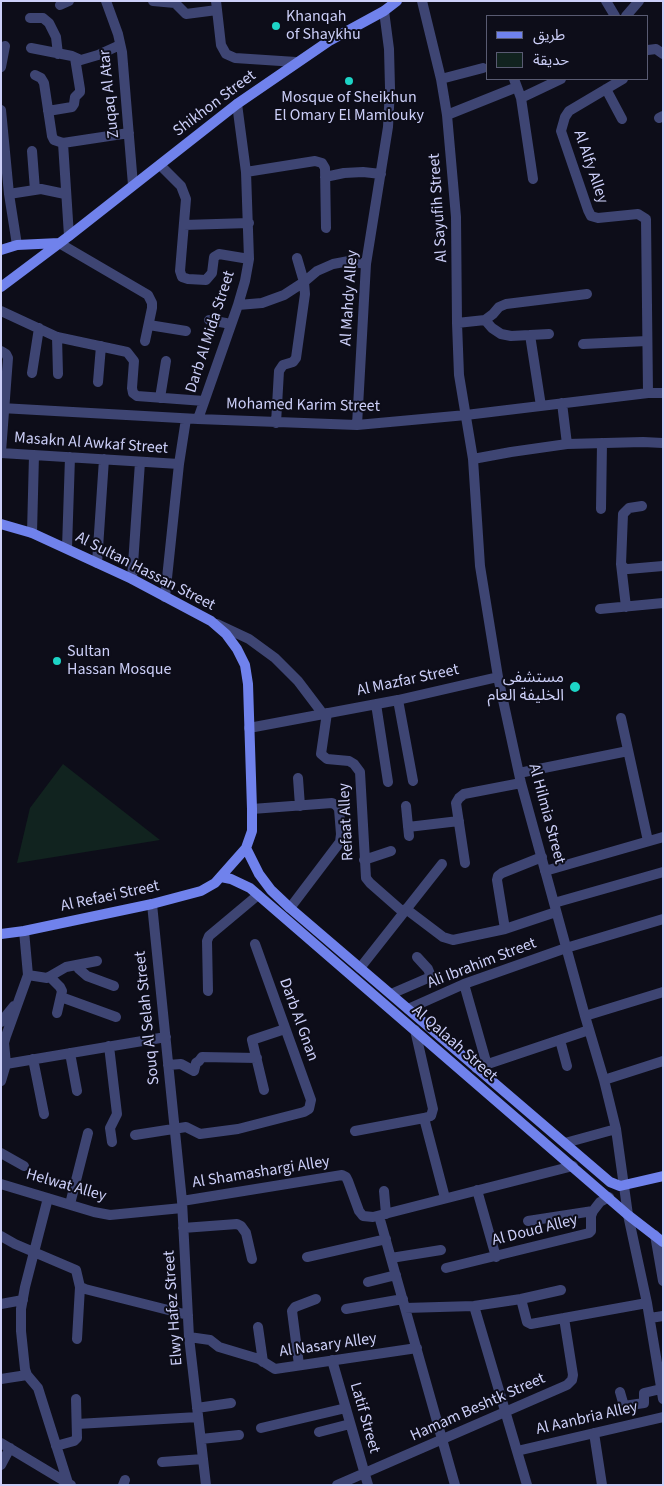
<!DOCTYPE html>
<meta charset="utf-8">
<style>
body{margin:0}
#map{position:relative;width:664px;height:1486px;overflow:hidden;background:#0d0d19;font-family:"Source Sans 3","Noto Sans Arabic",sans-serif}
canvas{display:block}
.frame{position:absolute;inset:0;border:2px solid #cccff8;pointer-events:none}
.legend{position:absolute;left:486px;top:15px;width:162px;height:65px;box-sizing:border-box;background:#0d0d19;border:1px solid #595b72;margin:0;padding:6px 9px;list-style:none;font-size:15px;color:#cccff8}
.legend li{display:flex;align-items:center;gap:10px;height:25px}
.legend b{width:25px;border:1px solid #595b72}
</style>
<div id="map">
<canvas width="664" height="1486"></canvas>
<div class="frame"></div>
<ul class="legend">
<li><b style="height:6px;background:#7082ec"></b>طريق</li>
<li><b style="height:14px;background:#11231f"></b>حديقة</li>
</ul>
</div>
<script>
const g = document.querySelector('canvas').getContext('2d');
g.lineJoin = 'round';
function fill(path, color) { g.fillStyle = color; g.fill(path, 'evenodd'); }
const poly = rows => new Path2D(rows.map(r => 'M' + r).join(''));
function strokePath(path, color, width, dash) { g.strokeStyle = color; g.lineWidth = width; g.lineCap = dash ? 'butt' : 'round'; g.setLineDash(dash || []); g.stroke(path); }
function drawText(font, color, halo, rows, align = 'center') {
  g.font = font + ' "Source Sans 3","Noto Sans Arabic",sans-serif'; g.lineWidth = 4; g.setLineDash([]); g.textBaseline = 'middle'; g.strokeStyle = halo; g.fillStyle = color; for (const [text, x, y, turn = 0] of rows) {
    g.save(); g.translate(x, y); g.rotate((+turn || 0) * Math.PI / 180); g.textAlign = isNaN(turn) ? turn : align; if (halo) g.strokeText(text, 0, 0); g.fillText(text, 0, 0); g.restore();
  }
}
fill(poly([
 [63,764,160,840,17,863,30,808]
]), '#11231f');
strokePath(poly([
 [106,1,118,34,122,52,133,185],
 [153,1,175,3,186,14,217,10],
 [216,1,221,45,226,54,235,58,296,62],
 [422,1,441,79,447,115,456,217,457,323,459,375,473,459,480,566,498,677,521,783,585,1016,604,1080,616,1129,628,1215,647,1303,663,1399],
 [606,1,615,16],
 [60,5,69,1],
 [626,16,639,1],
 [30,18,43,18,49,23,56,37,58,54],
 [31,48,72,56,81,60,98,55,120,45],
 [648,50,656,49,663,54],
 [1,67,5,46],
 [35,75,41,78,44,83,52,136,54,140,63,143],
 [441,79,483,68],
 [514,79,521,98,533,179],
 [623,79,569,111,565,117,561,131,588,210,591,216,598,218,638,214,646,219,648,393],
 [606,89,622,119],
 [521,98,561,79],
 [1,110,9,194,17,245],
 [48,111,72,107,74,104,75,97,80,92,80,89,75,58],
 [447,115,517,87],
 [659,118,663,116],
 [32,151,35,190],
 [160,165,181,186,186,199,180,271,182,277,188,279,206,280,212,273,214,257,219,254,249,259],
 [246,172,315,161,322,163,325,168,326,228],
 [325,177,344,173,363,172,381,174],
 [9,194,41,189,65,194],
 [184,225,249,223],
 [69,236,63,143,129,133],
 [59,243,148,295,152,303,152,308,145,341],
 [238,305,262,303,284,295,304,282,317,271,333,264,349,261,366,264],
 [1,311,57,337,127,352,134,361,132,388,133,393,137,396,204,401],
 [209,320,231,324],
 [485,320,492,328,501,334,511,336,549,334],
 [457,323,485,320,493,314,499,307,506,304,587,294],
 [149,325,186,331],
 [530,335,541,406],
 [57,337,58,374],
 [583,344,647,341],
 [1,351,6,354,8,358,1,452],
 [32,373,39,328],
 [98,382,101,346],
 [160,398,166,361],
 [562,403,567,444],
 [1,408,198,419,357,425,466,415,648,393,663,393],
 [198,419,238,305,245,281,249,259,246,172,237,104],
 [276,423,279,371,283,365,293,362,296,358,305,294,304,282,297,258],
 [357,425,366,264,388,127,390,88,389,49,384,11],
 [1,453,179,464],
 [473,459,511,452,567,444,643,442,663,443],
 [642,506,629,508,623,514,621,564,624,568,628,569,663,566],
 [601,509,602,443],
 [32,533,34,455],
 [67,548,70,457],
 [97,563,104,459],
 [621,564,626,607],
 [132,579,140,462],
 [165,597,179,464,186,419],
 [600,609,663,603],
 [217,624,249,639,275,658,298,681,323,714],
 [398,700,413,781],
 [376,704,388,782],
 [327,713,321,754,327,759,349,761,354,764,360,772,366,878,370,883,403,912],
 [621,718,648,841],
 [249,728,398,700,498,677],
 [519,773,628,751],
 [298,778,300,806],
 [406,806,409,836],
 [252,809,332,803,336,805,339,809,341,834,340,842,290,908],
 [408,827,459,821],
 [364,860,391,851],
 [465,863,456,803,459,798,464,794,521,783],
 [545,871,663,837],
 [554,903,663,872],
 [152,904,182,1201,189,1337,206,1485],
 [406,909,443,937,453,940,505,929,556,912],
 [505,929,497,880,498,876,502,873,542,857],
 [76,965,79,969,87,976,114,986],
 [360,968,442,864],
 [28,975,47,978,66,967,97,961],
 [50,977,60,987,62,991,57,1013],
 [464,984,487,1065],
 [208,991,207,941,209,936,258,895],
 [391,994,428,978,430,974,428,969,417,957],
 [61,997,116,1017],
 [408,1009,464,984,566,948,663,919],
 [585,1016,663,992],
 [1,1022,14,1006],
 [415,1030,433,1109,431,1116,424,1118],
 [560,1040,567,1066],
 [109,1046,117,1114,110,1128,112,1142],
 [70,1053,77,1091],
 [33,1059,44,1114],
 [6,1064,166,1037],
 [168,1065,181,1064,194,1071,196,1063,199,1061,202,1057,257,1058],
 [476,1068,589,1030],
 [604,1080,663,1061],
 [1,1081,6,1064,4,1043,6,1036,28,975,24,931],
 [264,1090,252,1040,285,1029],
 [355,1131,424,1118,445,1198],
 [135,1135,186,1127,200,1134,238,1129,304,1112,309,1109,311,1100,255,944],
 [565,1143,616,1129],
 [1,1153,24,1166],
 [1,1184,94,1212,110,1215,182,1208],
 [477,1190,496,1257],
 [384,1191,386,1214],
 [48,1198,25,1287,21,1309,21,1331,25,1369,27,1375,38,1388,68,1483],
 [182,1201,342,1175,346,1177,348,1181,359,1211,363,1216,373,1217,573,1166],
 [70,1204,88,1133],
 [379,1216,455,1485],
 [528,1221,593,1211],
 [183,1228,237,1224,241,1226,246,1233,252,1259],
 [655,1235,663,1281],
 [1,1236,15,1244,76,1270,80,1287,85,1289,188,1315],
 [307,1257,386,1239],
 [391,1258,441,1250],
 [446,1268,589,1233,591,1231,591,1216,593,1211,600,1202,609,1197],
 [368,1282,396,1275],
 [521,1299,527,1322,531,1324,647,1303],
 [1,1304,23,1300],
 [474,1306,527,1485],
 [405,1308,474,1306,521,1299,561,1290],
 [346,1309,403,1299],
 [650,1318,663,1316],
 [258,1327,263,1362],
 [189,1337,210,1340,219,1347,259,1359,275,1369,417,1348],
 [77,1339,80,1287],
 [332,1360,368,1485],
 [299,1365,292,1311,295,1307,316,1299],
 [1,1379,27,1375],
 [620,1392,624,1406,644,1403,644,1393,661,1389],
 [197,1408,231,1403],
 [77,1424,198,1417],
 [261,1428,346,1408],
 [319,1432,350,1424],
 [594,1433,602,1485],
 [201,1439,239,1435],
 [1,1443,71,1485],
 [56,1446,74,1441,77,1438,76,1399],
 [517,1451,663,1417],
 [162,1462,203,1459],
 [1,1465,10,1448],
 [123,1485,125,1480],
 [337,1485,567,1385,572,1380,573,1375,564,1318]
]), '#3e4573', 10);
strokePath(poly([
 [1,250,17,245,59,243],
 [1,287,69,236,237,104,329,41,384,11,397,1],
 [1,524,32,533,132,579,211,621,226,634,237,649,245,665,248,684,252,809,252,831,246,848,215,883,201,891,152,904,24,931,1,934],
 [246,848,259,874,271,890,290,908,610,1182,620,1186,663,1176],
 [221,877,231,879,250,888,628,1215,663,1242]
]), '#7082ec', 10);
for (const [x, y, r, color] of [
 [276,26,5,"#1dd4c6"],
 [349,81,5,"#1dd4c6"],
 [57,661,5,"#1dd4c6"],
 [575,687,6,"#1dd4c6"]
]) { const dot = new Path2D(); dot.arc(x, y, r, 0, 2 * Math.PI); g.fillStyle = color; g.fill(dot); strokePath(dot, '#0d0d19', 2); }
drawText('16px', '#cccff8', '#0d0d19', [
 ["Khanqah",286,17],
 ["of Shaykhu",286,35],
 ["Mosque of Sheikhun",349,98,"center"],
 ["El Omary El Mamlouky",349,116,"center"],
 ["Sultan",67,652],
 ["Hassan Mosque",67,670],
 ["مستشفى",564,678,"right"],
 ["الخليفة العام",564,696,"right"]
], 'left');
drawText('16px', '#cccff8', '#0d0d19', [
 ["Zuqaq Al Atar",110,94,-96],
 ["Shikhon Street",215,104,-37],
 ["Al Alfy Alley",590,167,71],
 ["Al Sayufih Street",439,208,-94],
 ["Al Mahdy Alley",350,298,-86],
 ["Darb Al Mida Street",211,332,-72],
 ["Mohamed Karim Street",303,406,1],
 ["Masakn Al Awkaf Street",91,444,4],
 ["Al Sultan Hassan Street",145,572,27],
 ["Al Mazfar Street",408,681,-12],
 ["Al Hilmia Street",546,814,75],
 ["Refaat Alley",347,822,-93],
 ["Al Refaei Street",110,897,-12],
 ["Ali Ibrahim Street",482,964,-21],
 ["Souq Al Selah Street",148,1018,-96],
 ["Darb Al Gnan",298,1020,70],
 ["Al Qalaah Street",454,1044,41],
 ["Al Shamashargi Alley",261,1173,-9],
 ["Helwat Alley",66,1186,16],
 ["Al Doud Alley",535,1231,-14],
 ["Elwy Hafez Street",174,1308,-94],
 ["Al Nasary Alley",328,1346,-8],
 ["Hamam Beshtk Street",478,1408,-24],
 ["Latif Street",364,1418,74],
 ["Al Aanbria Alley",587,1419,-13]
]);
</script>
